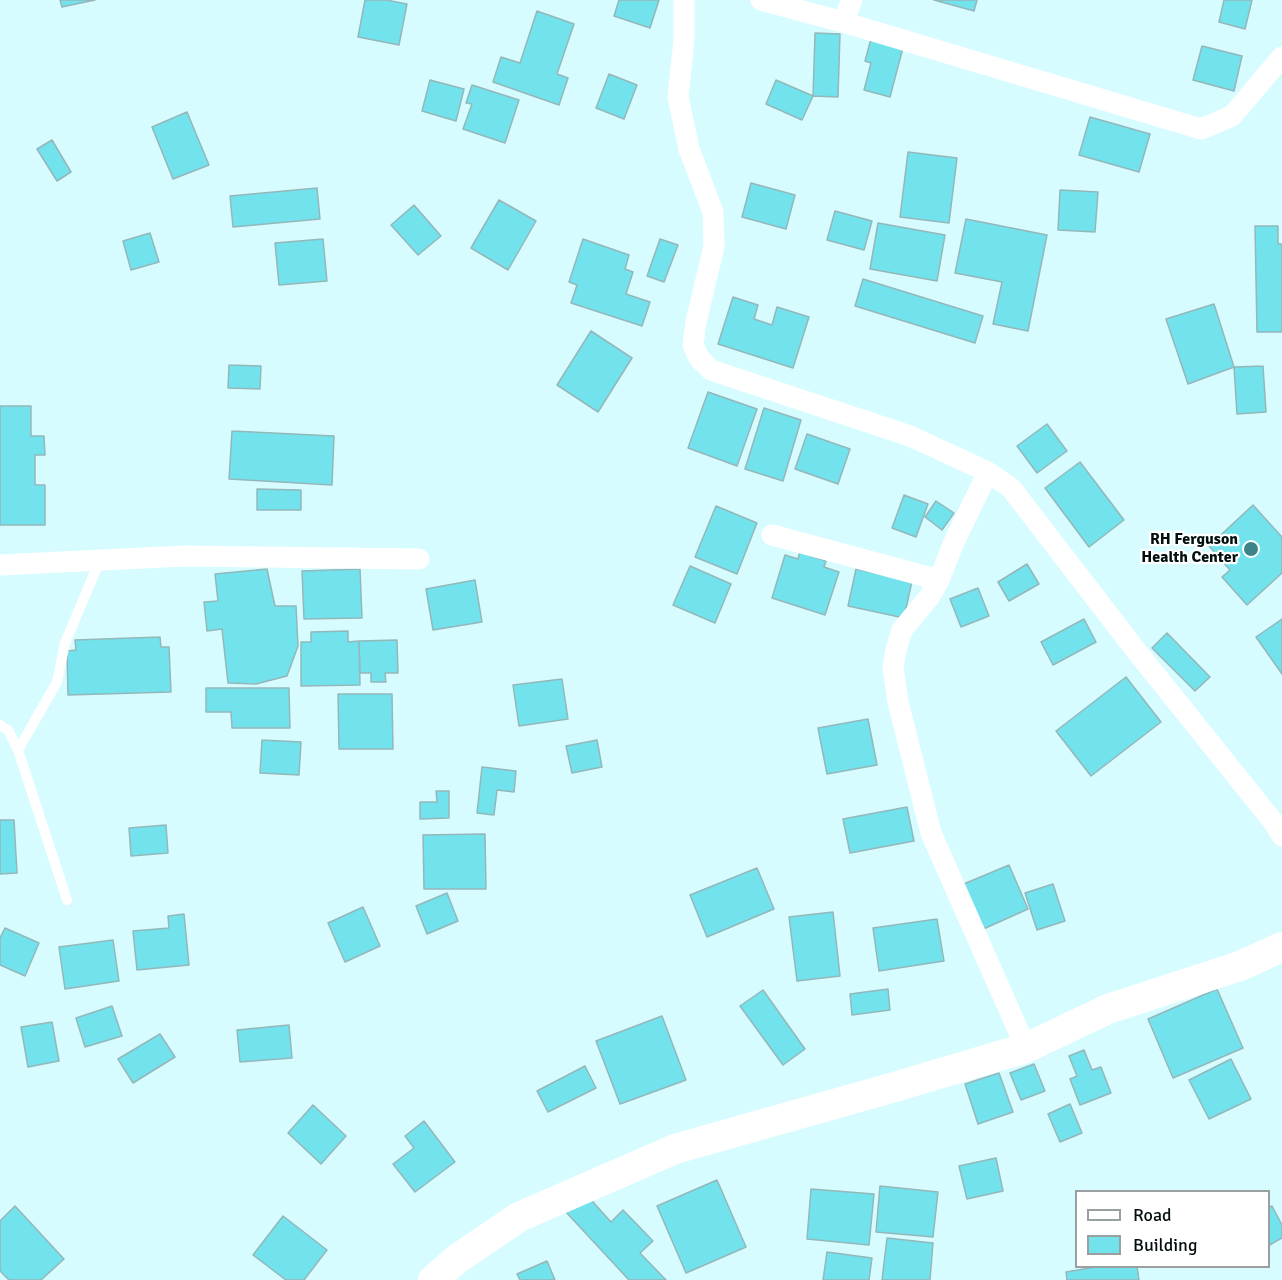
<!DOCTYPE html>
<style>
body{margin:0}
#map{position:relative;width:1282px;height:1280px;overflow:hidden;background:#d7fcff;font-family:Signika,sans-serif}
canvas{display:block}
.legend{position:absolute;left:1075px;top:1190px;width:195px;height:78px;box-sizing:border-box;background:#fff;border:2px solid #9a9f9f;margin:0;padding:8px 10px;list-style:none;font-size:18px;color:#030e0f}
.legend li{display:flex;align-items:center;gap:12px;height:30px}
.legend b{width:30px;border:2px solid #9a9f9f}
</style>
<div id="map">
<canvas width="1282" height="1280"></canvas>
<ul class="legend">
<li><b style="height:8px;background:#fff"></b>Road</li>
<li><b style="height:16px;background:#72e2ec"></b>Building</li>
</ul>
</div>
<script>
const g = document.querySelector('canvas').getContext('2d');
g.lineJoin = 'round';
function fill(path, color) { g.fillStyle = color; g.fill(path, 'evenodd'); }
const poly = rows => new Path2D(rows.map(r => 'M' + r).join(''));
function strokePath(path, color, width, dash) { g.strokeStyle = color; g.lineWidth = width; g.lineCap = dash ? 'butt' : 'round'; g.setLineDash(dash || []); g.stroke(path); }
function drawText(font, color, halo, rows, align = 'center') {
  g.font = font + ' Signika,sans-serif'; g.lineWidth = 4.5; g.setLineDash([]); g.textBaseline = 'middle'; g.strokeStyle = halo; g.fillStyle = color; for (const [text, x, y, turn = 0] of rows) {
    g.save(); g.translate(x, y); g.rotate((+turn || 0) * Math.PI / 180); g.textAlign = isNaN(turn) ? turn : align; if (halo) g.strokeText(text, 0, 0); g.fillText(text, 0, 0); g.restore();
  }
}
const building = poly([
 [60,0,95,0,62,7,60,0],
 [365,0,386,0,407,4,399,45,358,37,365,0],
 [619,0,659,0,650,28,614,16,619,0],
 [934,0,977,0,974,11,934,0],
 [1224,0,1252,0,1245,29,1219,22,1224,0],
 [537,11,574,24,557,74,568,78,559,105,493,82,501,57,520,63,537,11],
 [815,33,840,34,838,97,813,96,815,33],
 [872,35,904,44,890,97,864,90,871,63,865,61,872,35],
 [1202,46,1242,56,1234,91,1193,80,1202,46],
 [609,74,637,85,624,119,596,108,609,74],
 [430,80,464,89,456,121,422,111,430,80],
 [776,80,813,96,802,120,766,104,776,80],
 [472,85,519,100,505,143,463,129,472,104,466,103,472,85],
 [187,112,209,165,173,179,152,127,187,112],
 [1090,117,1150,134,1139,172,1079,155,1090,117],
 [52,140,71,172,57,181,37,149,52,140],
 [908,152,957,158,949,223,900,217,908,152],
 [751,183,795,195,786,229,742,217,751,183],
 [317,188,320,219,233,227,230,196,317,188],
 [1060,190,1098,192,1095,232,1058,230,1060,190],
 [499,200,536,221,508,270,471,248,499,200],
 [414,205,441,236,418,255,391,225,414,205],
 [835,211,872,221,864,250,827,240,835,211],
 [966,219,1047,235,1028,331,993,324,1002,282,955,273,966,219],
 [878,223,945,235,937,281,870,269,878,223],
 [1255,226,1278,226,1278,244,1282,244,1282,332,1257,332,1255,226],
 [150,233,159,262,131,270,123,241,150,233],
 [323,239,327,281,279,285,275,243,323,239],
 [583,239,629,255,625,269,633,272,626,294,650,302,642,326,571,303,577,285,569,282,583,239],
 [660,239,678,245,664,282,647,276,660,239],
 [863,279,983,316,975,343,855,306,863,279],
 [733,297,758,305,754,319,772,325,777,307,809,317,793,368,718,344,733,297],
 [1214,304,1234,367,1188,384,1166,319,1214,304],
 [591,331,632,358,598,412,557,385,591,331],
 [229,365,261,366,260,389,228,388,229,365],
 [1263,366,1266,412,1237,414,1234,367,1263,366],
 [708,392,757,409,737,466,688,448,708,392],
 [0,406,31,406,31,436,44,436,45,455,35,455,35,485,45,485,45,525,0,525,0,406],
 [764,408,801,420,783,481,745,469,764,408],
 [1047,424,1067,451,1037,473,1017,446,1047,424],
 [232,431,334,436,332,485,229,479,232,431],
 [807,434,850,449,838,484,795,469,807,434],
 [1080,462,1124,520,1089,547,1045,488,1080,462],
 [257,489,301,490,301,510,257,510,257,489],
 [904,495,928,504,916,537,892,528,904,495],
 [936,501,954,513,942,530,925,517,936,501],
 [1253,505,1282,537,1282,573,1247,605,1222,577,1230,570,1209,546,1253,505],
 [716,506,757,523,737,574,695,557,716,506],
 [800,552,826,561,824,567,839,572,825,615,772,598,785,555,798,559,800,552],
 [1027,564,1039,584,1009,601,998,582,1027,564],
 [690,566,731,584,715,623,673,605,690,566],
 [267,569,275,606,296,606,298,646,287,676,256,684,228,683,222,629,207,631,204,602,218,601,215,574,267,569],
 [360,569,362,618,304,619,302,571,360,569],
 [856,569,912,581,904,618,848,606,856,569],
 [475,580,482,622,433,630,426,589,475,580],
 [978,588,989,616,961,627,950,599,978,588],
 [1084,619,1096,642,1053,665,1041,642,1084,619],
 [1282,619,1282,674,1256,637,1282,619],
 [348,631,348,642,359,641,360,685,301,686,301,642,311,642,311,632,348,631],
 [1167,633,1210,677,1195,691,1152,648,1167,633],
 [160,637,161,647,169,647,171,692,68,695,67,651,76,650,75,640,160,637],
 [397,640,398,673,385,673,386,682,371,682,371,673,360,673,359,641,397,640],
 [1126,677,1161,722,1091,776,1056,731,1126,677],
 [562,679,568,719,519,726,513,685,562,679],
 [206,688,289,688,290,728,232,728,231,712,206,712,206,688],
 [338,694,392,694,393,749,339,749,338,694],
 [868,719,877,765,827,774,818,728,868,719],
 [262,740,301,742,299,775,260,773,262,740],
 [597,740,602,767,572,773,566,746,597,740],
 [482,767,516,771,514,792,497,790,494,815,477,813,482,767],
 [436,791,449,791,449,818,420,819,420,802,437,802,436,791],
 [907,807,914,841,850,853,843,819,907,807],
 [0,820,14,820,17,873,0,874,0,820],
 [166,825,168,853,131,856,129,828,166,825],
 [485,834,486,889,424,889,423,835,485,834],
 [1009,865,1028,909,979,931,959,886,1009,865],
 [757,868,774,909,707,937,690,895,757,868],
 [1053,884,1065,921,1037,930,1025,893,1053,884],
 [447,893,458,921,427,934,416,906,447,893],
 [363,907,380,946,345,962,328,923,363,907],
 [833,912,840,976,797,981,789,917,833,912],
 [184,914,189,965,137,970,133,931,169,928,168,916,184,914],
 [937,919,944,961,879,971,873,928,937,919],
 [5,928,39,943,25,976,0,965,0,938,5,928],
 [113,940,119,981,65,989,59,947,113,940],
 [888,989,890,1010,852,1015,850,994,888,989],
 [1217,989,1243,1048,1173,1078,1148,1019,1217,989],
 [763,990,805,1049,783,1065,740,1006,763,990],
 [112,1006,122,1036,85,1047,76,1018,112,1006],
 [662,1016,686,1080,620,1104,596,1041,662,1016],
 [52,1022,59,1061,28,1067,21,1027,52,1022],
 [289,1025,292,1058,240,1062,237,1030,289,1025],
 [160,1034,175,1057,133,1083,118,1059,160,1034],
 [1084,1050,1092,1070,1101,1067,1111,1093,1080,1105,1070,1079,1077,1076,1069,1056,1084,1050],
 [1231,1059,1251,1099,1209,1119,1189,1080,1231,1059],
 [1034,1064,1045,1091,1021,1100,1010,1073,1034,1064],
 [585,1066,596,1088,548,1112,537,1091,585,1066],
 [999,1073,1013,1112,978,1124,965,1084,999,1073],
 [1070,1104,1082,1133,1060,1142,1048,1114,1070,1104],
 [313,1105,346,1136,321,1164,288,1133,313,1105],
 [424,1121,455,1162,415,1192,393,1164,414,1148,405,1136,424,1121],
 [996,1158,1003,1191,967,1199,959,1166,996,1158],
 [717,1180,746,1247,686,1273,657,1206,717,1180],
 [880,1186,938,1192,933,1237,876,1232,880,1186],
 [811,1189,874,1194,869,1245,807,1239,811,1189],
 [585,1193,611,1222,623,1210,653,1241,640,1253,666,1280,629,1280,565,1211,585,1193],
 [15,1206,64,1259,41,1280,9,1280,0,1271,0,1221,15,1206],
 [1272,1206,1282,1225,1282,1238,1268,1246,1268,1208,1272,1206],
 [283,1216,327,1250,304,1280,286,1280,253,1255,283,1216],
 [887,1238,933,1243,930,1280,882,1280,887,1238],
 [827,1252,872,1258,869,1280,823,1280,827,1252],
 [547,1261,555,1280,520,1280,517,1274,547,1261],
 [1101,1266,1137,1266,1139,1280,1067,1280,1066,1272,1101,1266]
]);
fill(building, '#72e2ec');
strokePath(building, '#94b7ba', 1.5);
strokePath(poly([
 [0,725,8,730,18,750,67,900],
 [18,750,57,682,65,643,100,560]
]), '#fff', 10);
strokePath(poly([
 [684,0,684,40,678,97,689,149,713,212,714,246,696,322,693,345,699,358,711,370,910,436,988,472,1011,488,1134,648,1275,824,1282,836],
 [761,0,843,22,1201,129,1232,116,1282,57],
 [843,22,852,0],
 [988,472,954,542,939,580,930,596,902,630,896,650,893,667,898,702,931,833,1026,1048],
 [772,535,939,580],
 [0,565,184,556,419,559]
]), '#fff', 21);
strokePath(poly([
 [433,1280,457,1259,519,1217,675,1149,891,1088,1026,1048,1108,1009,1240,966,1282,947]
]), '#fff', 30);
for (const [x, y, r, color] of [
 [1251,549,8,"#3c848a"]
]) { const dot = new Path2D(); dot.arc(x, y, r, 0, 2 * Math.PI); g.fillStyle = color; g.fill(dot); strokePath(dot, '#fff', 2); }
drawText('bold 16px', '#030e0f', '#fff', [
 ["RH Ferguson",1238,540],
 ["Health Center",1238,558]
], 'right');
</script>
